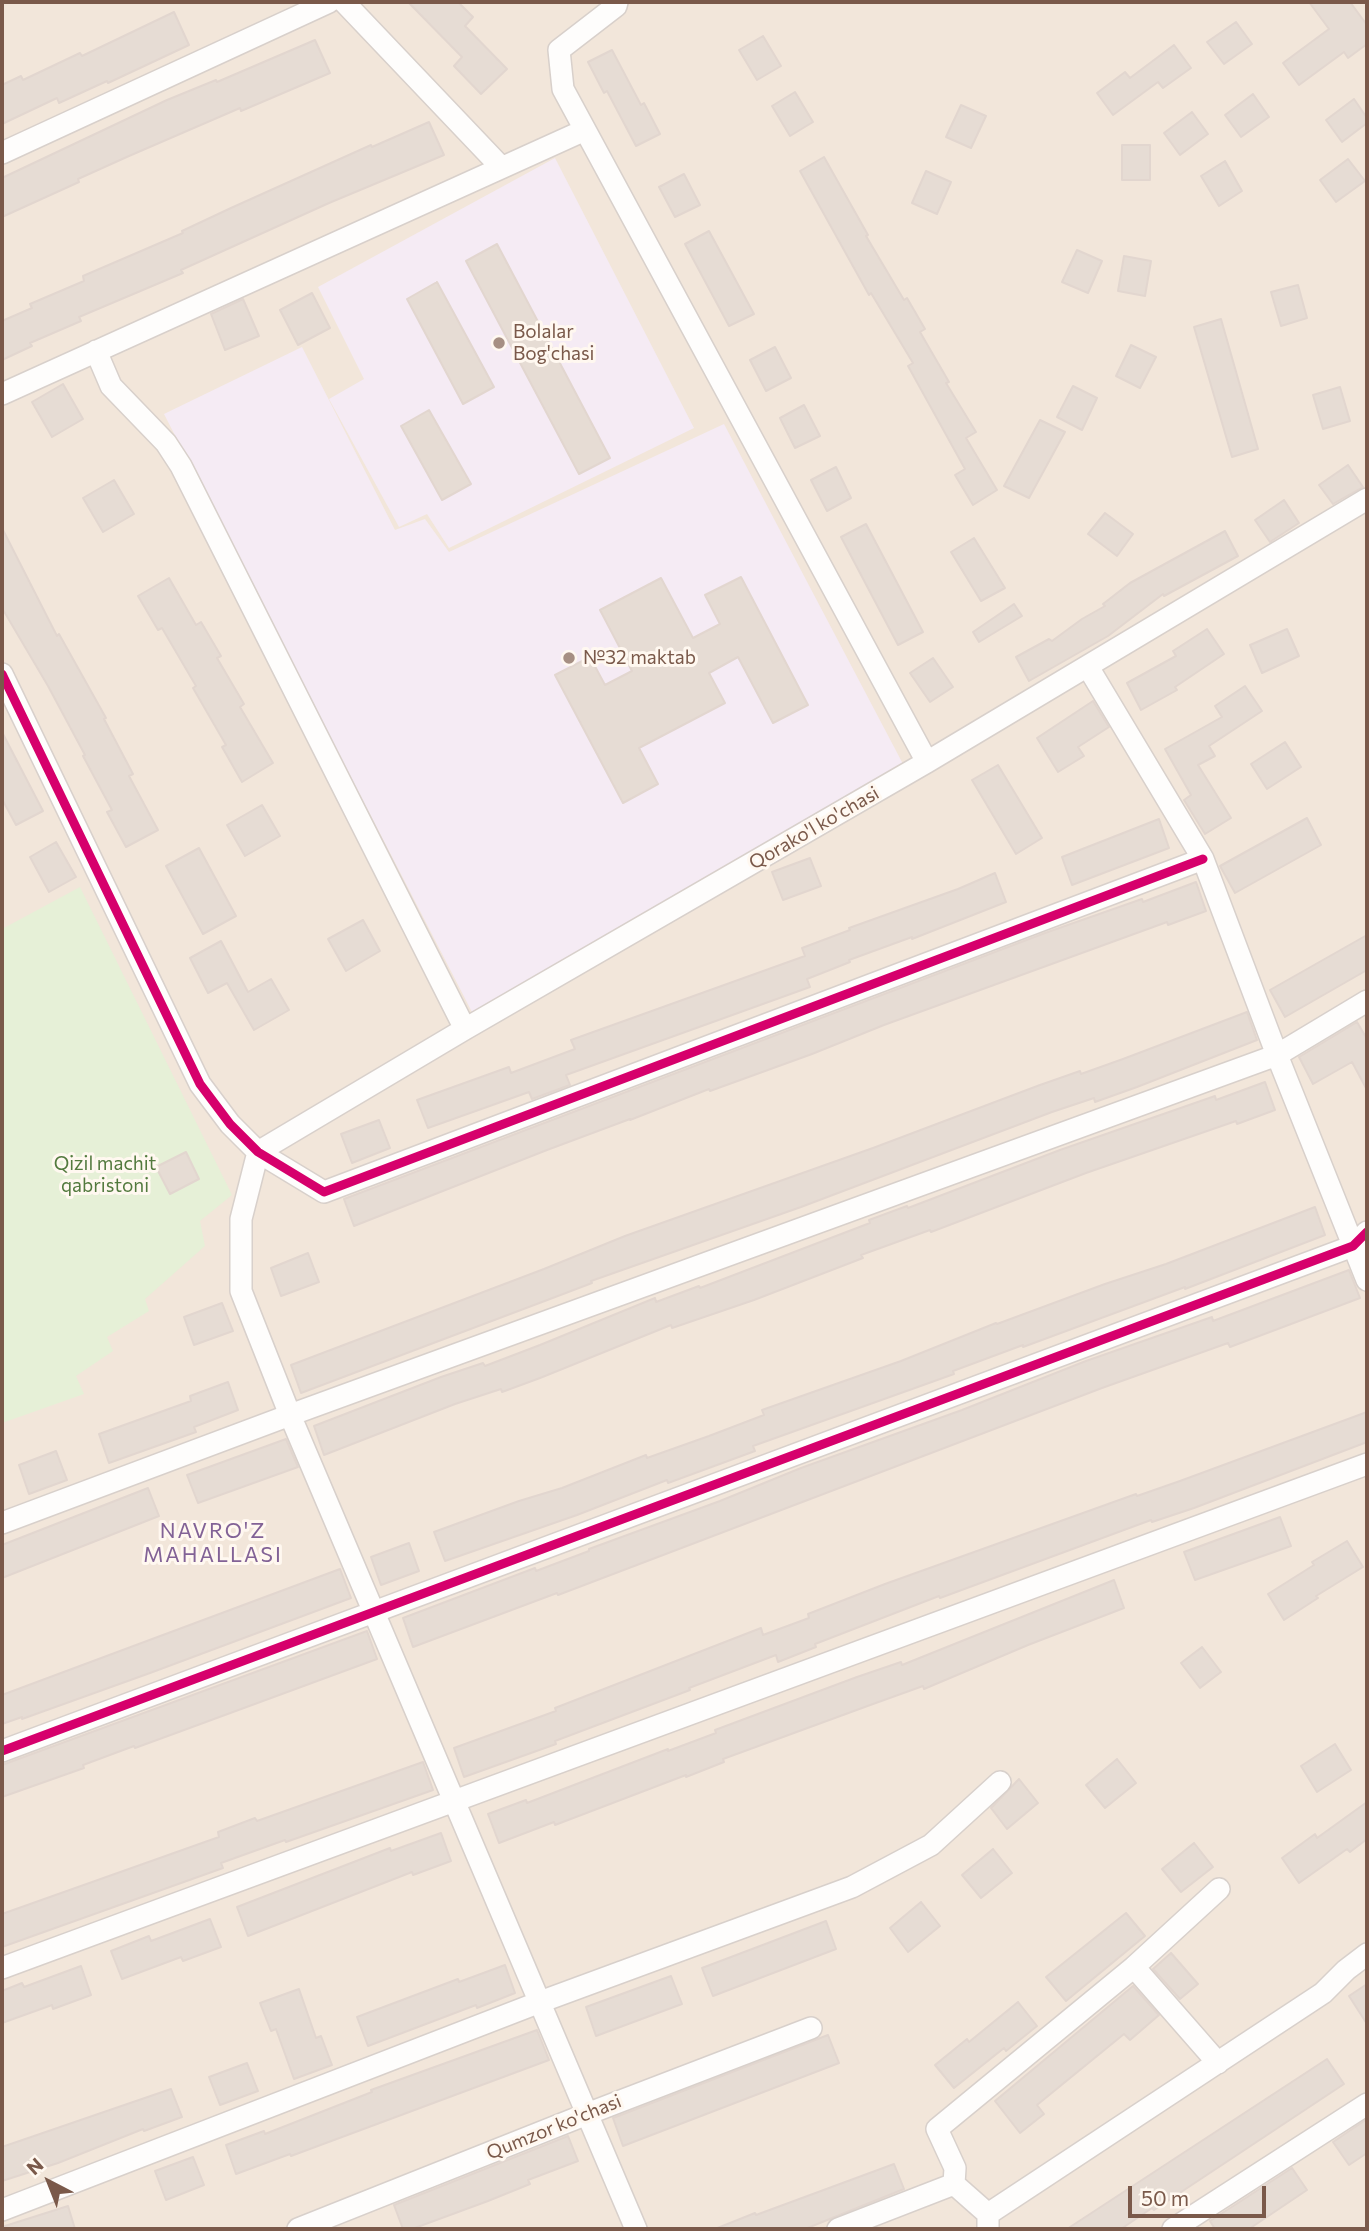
<!DOCTYPE html>
<meta charset="utf-8">
<style>
body{margin:0}
#map{position:relative;width:1369px;height:2231px;overflow:hidden;background:#f9f3ed;font-family:Commissioner,sans-serif}
canvas{display:block}
.frame{position:absolute;inset:0;border:4px solid #7a594a;pointer-events:none}
.north{position:absolute;left:14px;top:2147px;width:70px;height:70px;-webkit-text-stroke:5px #fff8f0;paint-order:stroke;rotate:318deg;font-size:19px;font-weight:700;line-height:28px;text-align:center;color:#7a594a}
.north::after{content:'';display:block;margin:auto;width:24px;height:32px;background:#7a594a;clip-path:polygon(50% 0,100% 100%,50% 72%,0 100%)}
.scale{position:absolute;left:1128px;top:2186px;width:138px;height:32px;box-sizing:border-box;border:4px solid #7a594a;border-top:0;padding-left:9px;font-size:21px;line-height:24px;white-space:nowrap;color:#7a594a;-webkit-text-stroke:5px #fff8f0;paint-order:stroke}
</style>
<div id="map">
<canvas width="1369" height="2231"></canvas>
<div class="frame"></div>
<div class="north">N</div>
<div class="scale">50 m</div>
</div>
<script>
const g = document.querySelector('canvas').getContext('2d');
g.lineJoin = 'round';
function fill(path, color) { g.fillStyle = color; g.fill(path, 'evenodd'); }
const poly = rows => new Path2D(rows.map(r => 'M' + r).join(''));
function strokePath(path, color, width, dash) { g.strokeStyle = color; g.lineWidth = width; g.lineCap = dash ? 'butt' : 'round'; g.setLineDash(dash || []); g.stroke(path); }
function drawText(font, color, halo, rows, align = 'center') {
  g.font = font + ' Commissioner,sans-serif'; g.lineWidth = 6; g.setLineDash([]); g.textBaseline = 'middle'; g.strokeStyle = halo; g.fillStyle = color; for (const [text, x, y, turn = 0] of rows) {
    g.save(); g.translate(x, y); g.rotate((+turn || 0) * Math.PI / 180); g.textAlign = isNaN(turn) ? turn : align; if (halo) g.strokeText(text, 0, 0); g.fillText(text, 0, 0); g.restore();
  }
}
fill(poly([
 [2,2,1367,2,1367,2229,2,2229]
]), '#f2e6da');
fill(poly([
 [555,158,694,428,449,548,427,514,399,527,329,399,364,379,318,287],
 [302,347,395,530,425,519,449,552,724,424,903,764,473,1014,164,414]
]), '#f5ebf4');
fill(poly([
 [80,887,232,1195,200,1221,205,1246,145,1299,149,1311,107,1337,113,1351,76,1376,84,1394,2,1423,2,929]
]), '#e6f0d7');
const building = poly([
 [408,2,458,2,473,17,465,26,507,69,481,94,454,66,462,57,408,2],
 [1309,2,1350,2,1367,25,1367,44,1348,58,1344,52,1299,85,1283,63,1329,29,1309,2],
 [174,12,189,45,108,83,107,81,59,103,57,98,2,124,2,85,21,76,23,80,80,53,82,56,174,12],
 [1236,22,1252,44,1224,64,1207,42,1236,22],
 [763,36,781,66,757,80,739,50,763,36],
 [315,40,330,73,241,111,240,108,129,156,78,179,79,182,2,217,2,178,167,100,216,80,217,82,315,40],
 [1174,45,1191,68,1163,88,1158,82,1113,115,1097,93,1125,72,1130,78,1174,45],
 [612,50,641,105,644,103,660,134,636,146,607,91,604,93,588,62,612,50],
 [795,92,813,122,790,136,772,106,795,92],
 [1253,94,1269,117,1241,137,1225,115,1253,94],
 [1354,99,1367,118,1367,123,1342,142,1326,120,1354,99],
 [961,105,986,116,971,148,946,137,961,105],
 [1192,112,1208,134,1180,155,1164,133,1192,112],
 [429,122,444,155,329,203,181,270,183,273,79,317,81,321,30,343,32,346,2,360,2,321,32,308,30,304,84,281,83,276,183,233,182,231,231,208,371,145,372,147,429,122],
 [1122,145,1150,145,1150,180,1122,180,1122,145],
 [824,157,868,235,866,236,904,300,907,298,925,329,920,332,949,382,946,383,976,432,966,438,997,490,973,505,955,475,965,469,908,366,913,363,871,293,869,295,800,171,824,157],
 [1348,159,1365,181,1336,202,1320,180,1348,159],
 [1225,161,1242,191,1219,206,1201,176,1225,161],
 [926,171,951,182,937,214,912,203,926,171],
 [684,174,700,205,675,217,659,187,684,174],
 [709,231,754,314,729,326,685,244,709,231],
 [497,244,610,458,579,474,466,261,497,244],
 [1077,250,1102,261,1088,293,1062,282,1077,250],
 [1124,256,1151,261,1145,296,1118,291,1124,256],
 [437,282,494,387,463,404,407,299,437,282],
 [1298,285,1307,318,1281,326,1271,292,1298,285],
 [312,293,330,328,298,345,280,310,312,293],
 [243,299,259,336,225,350,211,314,243,299],
 [1221,319,1258,449,1232,457,1194,327,1221,319],
 [1131,345,1156,357,1140,388,1116,376,1131,345],
 [775,347,791,378,766,391,750,360,775,347],
 [63,384,83,419,52,437,32,402,63,384],
 [1073,386,1097,398,1082,430,1057,417,1073,386],
 [1340,387,1350,421,1323,429,1313,395,1340,387],
 [804,405,820,436,795,448,780,418,804,405],
 [429,410,471,484,442,500,401,426,429,410],
 [1040,420,1065,432,1029,498,1004,486,1040,420],
 [1348,465,1363,487,1333,504,1319,485,1348,465],
 [836,467,851,498,827,511,811,480,836,467],
 [114,480,134,514,103,532,83,498,114,480],
 [1284,500,1299,523,1270,542,1255,520,1284,500],
 [1105,513,1133,534,1117,556,1088,534,1105,513],
 [866,524,923,632,898,645,841,537,866,524],
 [2,528,57,636,59,634,106,718,104,719,133,774,129,776,158,830,126,847,107,812,112,810,83,756,85,755,48,686,2,608,2,528],
 [1225,531,1238,556,1164,596,1163,594,1108,636,1029,681,1016,657,1049,639,1052,641,1082,619,1105,606,1103,604,1130,583,1225,531],
 [974,538,1005,588,981,601,951,552,974,538],
 [741,577,808,705,773,723,738,657,709,673,725,703,639,748,658,784,623,803,555,675,590,657,605,685,632,671,600,610,661,578,693,638,720,624,705,595,741,577],
 [169,578,196,625,201,622,221,656,217,658,244,704,240,707,273,763,242,782,222,747,226,745,193,688,196,686,162,628,158,630,138,596,169,578],
 [1014,604,1022,616,979,642,973,632,1014,604],
 [1207,629,1224,654,1175,687,1177,690,1141,710,1127,683,1176,656,1173,651,1207,629],
 [1287,629,1299,656,1262,673,1250,645,1287,629],
 [933,658,953,687,930,702,910,673,933,658],
 [1245,686,1262,711,1209,746,1215,756,1198,765,1231,818,1205,834,1184,800,1191,795,1165,749,1222,717,1215,706,1245,686],
 [1093,701,1109,727,1078,747,1084,756,1058,772,1037,738,1093,701],
 [2,732,43,811,16,825,2,799,2,732],
 [1285,742,1301,767,1267,789,1251,764,1285,742],
 [998,765,1042,838,1016,854,972,780,998,765],
 [262,805,280,836,245,856,227,825,262,805],
 [1307,818,1321,845,1235,893,1220,866,1307,818],
 [1159,819,1169,848,1072,885,1062,857,1159,819],
 [56,842,76,877,49,892,30,857,56,842],
 [199,848,236,916,203,934,166,866,199,848],
 [810,858,821,886,783,900,772,872,810,858],
 [995,873,1006,902,912,939,912,937,849,960,850,962,807,979,810,987,566,1075,570,1085,532,1099,529,1092,428,1128,417,1100,509,1067,511,1073,575,1049,571,1040,805,956,802,948,850,930,849,928,958,889,995,873],
 [1196,882,1206,911,1168,925,1167,922,884,1025,812,1054,710,1091,709,1089,630,1120,630,1119,547,1150,354,1226,344,1199,1045,933,1142,899,1143,902,1196,882],
 [363,920,380,951,346,971,328,939,363,920],
 [1367,935,1367,970,1285,1017,1270,990,1367,935],
 [221,941,248,992,271,979,289,1010,254,1030,227,983,208,993,190,958,221,941],
 [1247,1012,1257,1040,1137,1087,1095,1102,1094,1098,1052,1112,801,1207,591,1281,592,1283,550,1299,301,1393,291,1365,544,1269,625,1236,873,1148,1040,1085,1080,1071,1081,1074,1123,1059,1247,1012],
 [1357,1022,1367,1039,1367,1090,1352,1062,1313,1084,1299,1057,1357,1022],
 [1265,1082,1275,1110,1237,1124,1236,1121,1086,1173,931,1232,930,1230,861,1255,863,1258,754,1300,672,1328,671,1325,540,1378,502,1392,501,1389,455,1404,324,1455,314,1426,441,1377,483,1363,485,1366,540,1345,655,1298,656,1302,699,1286,700,1288,870,1223,869,1220,907,1206,908,1208,1060,1150,1215,1096,1216,1100,1265,1082],
 [379,1120,390,1148,352,1163,341,1134,379,1120],
 [186,1152,199,1179,170,1194,156,1167,186,1152],
 [1315,1207,1325,1235,1185,1289,1185,1287,1023,1347,1023,1345,953,1371,954,1374,753,1446,755,1451,717,1465,668,1483,667,1480,577,1515,445,1561,434,1532,519,1501,562,1488,646,1455,647,1458,709,1436,764,1415,762,1410,901,1361,996,1323,997,1324,1105,1284,1166,1264,1315,1207],
 [308,1253,319,1282,281,1296,271,1268,308,1253],
 [1349,1270,1360,1298,1230,1347,1228,1343,1102,1388,558,1595,557,1593,413,1647,403,1618,535,1568,536,1571,589,1551,589,1549,720,1501,801,1468,962,1410,1086,1361,1212,1317,1213,1321,1349,1270],
 [222,1303,233,1331,194,1345,184,1317,222,1303],
 [228,1382,238,1410,194,1427,196,1432,109,1463,99,1434,191,1401,190,1396,228,1382],
 [1367,1412,1367,1442,1194,1508,1152,1522,1151,1520,940,1598,939,1596,815,1644,816,1647,778,1662,776,1655,689,1688,690,1690,555,1741,556,1744,464,1777,454,1748,556,1711,555,1708,761,1628,763,1635,809,1618,808,1614,885,1584,1136,1494,1137,1496,1180,1481,1367,1412],
 [286,1439,298,1467,198,1503,187,1475,286,1439],
 [56,1451,67,1480,29,1494,19,1465,56,1451],
 [148,1488,159,1516,2,1578,2,1545,148,1488],
 [1280,1517,1291,1546,1195,1580,1184,1552,1280,1517],
 [1347,1541,1363,1567,1316,1596,1318,1598,1284,1620,1268,1594,1314,1565,1312,1562,1347,1541],
 [409,1543,419,1571,381,1585,371,1557,409,1543],
 [340,1569,351,1598,150,1673,22,1719,22,1717,2,1724,2,1695,340,1569],
 [1114,1580,1124,1608,1028,1645,924,1689,923,1686,873,1704,723,1759,724,1762,686,1777,686,1775,555,1825,554,1822,499,1843,488,1814,526,1800,527,1803,668,1749,668,1751,716,1733,715,1730,857,1677,901,1662,902,1665,1114,1580],
 [367,1631,377,1659,176,1733,135,1748,134,1746,83,1765,84,1768,2,1797,2,1765,367,1631],
 [1202,1647,1221,1672,1200,1688,1181,1663,1202,1647],
 [1335,1744,1351,1770,1317,1792,1301,1766,1335,1744],
 [1117,1759,1136,1783,1105,1808,1086,1785,1117,1759],
 [423,1762,433,1790,286,1842,285,1840,221,1863,223,1868,2,1947,2,1914,219,1837,218,1832,255,1818,257,1821,423,1762],
 [1019,1779,1038,1803,1007,1829,991,1808,1019,1779],
 [1367,1802,1367,1839,1350,1852,1347,1849,1299,1883,1282,1858,1315,1834,1317,1838,1367,1802],
 [441,1833,451,1861,413,1875,412,1872,248,1936,237,1907,390,1848,391,1851,441,1833],
 [1194,1843,1213,1867,1181,1892,1162,1869,1194,1843],
 [993,1849,1012,1873,981,1898,962,1875,993,1849],
 [921,1902,940,1926,908,1952,890,1928,921,1902],
 [1126,1913,1145,1936,1066,2001,1046,1977,1126,1913],
 [210,1919,221,1947,183,1961,181,1957,122,1979,111,1951,149,1936,151,1941,210,1919],
 [826,1921,836,1949,713,1996,702,1968,826,1921],
 [1171,1953,1198,1984,1180,1999,1153,1969,1171,1953],
 [505,1965,515,1993,477,2008,476,2005,368,2046,357,2017,458,1979,459,1982,505,1965],
 [81,1966,91,1995,53,2009,52,2005,2,2023,2,1991,22,1983,24,1987,81,1966],
 [671,1976,682,2004,596,2036,586,2007,671,1976],
 [1367,1984,1367,2024,1349,1996,1367,1984],
 [1133,1986,1159,2015,1130,2040,1124,2034,1037,2105,1044,2114,1020,2133,995,2101,1133,1986],
 [299,1989,316,2038,321,2036,332,2065,294,2079,276,2029,271,2031,260,2003,299,1989],
 [1018,2002,1037,2026,1006,2051,1004,2048,954,2088,935,2065,967,2039,969,2042,1018,2002],
 [537,2030,549,2060,291,2156,290,2154,236,2174,226,2145,264,2131,265,2134,372,2092,371,2090,537,2030],
 [828,2035,839,2063,623,2146,613,2118,828,2035],
 [1327,2059,1344,2084,1154,2210,1152,2208,1121,2229,1067,2229,1327,2059],
 [247,2063,258,2091,220,2105,209,2077,247,2063],
 [171,2089,182,2117,144,2131,143,2129,58,2163,2,2181,2,2147,171,2089],
 [1367,2119,1367,2153,1349,2165,1333,2142,1367,2119],
 [568,2136,578,2161,528,2180,530,2184,488,2201,412,2229,403,2229,394,2205,568,2136],
 [193,2157,204,2185,166,2200,155,2171,193,2157],
 [894,2164,904,2189,805,2229,715,2229,755,2213,756,2215,894,2164],
 [1292,2168,1307,2190,1249,2229,1215,2229,1210,2221,1292,2168],
 [68,2206,75,2229,5,2229,5,2226,68,2206]
]);
fill(building, '#e6dcd4');
strokePath(building, '#e2d6cf', 2);
const minor = poly([
 [344,2,501,167],
 [617,2,616,6,559,50,563,89,927,762],
 [2,153,329,2],
 [96,351,111,386,166,443,181,466,465,1029],
 [2,394,585,130],
 [1088,667,1203,859,1277,1055,1367,1280],
 [2,674,200,1084,230,1124,258,1152,324,1192,1203,859],
 [258,1152,465,1029,927,762,1367,499],
 [258,1152,241,1219,241,1291,290,1415,636,2229],
 [2,1523,290,1415,1277,1055,1367,1001],
 [2,1751,1353,1246,1367,1232],
 [1134,1967,1218,2063],
 [2,1968,1367,1464],
 [954,2184,955,2168,937,2129,1134,1967,1219,1889],
 [954,2184,988,2214,988,2229],
 [2,2210,540,2002,852,1887,931,1845,1000,1782],
 [988,2214,1323,1993,1346,1970,1367,1954],
 [298,2229,587,2114,811,2028],
 [838,2229,954,2184],
 [1173,2229,1367,2104]
]);
strokePath(minor, '#d8d0cb', 24);
strokePath(minor, '#fefdfc', 21);
strokePath(poly([
 [2,674,200,1084,230,1124,258,1152,324,1192,1203,859],
 [2,1751,1353,1246,1367,1232]
]), '#d6006c', 9);
for (const [x, y, r, color] of [
 [499,343,7,"#a68f83"],
 [569,658,7,"#a68f83"]
]) { const dot = new Path2D(); dot.arc(x, y, r, 0, 2 * Math.PI); g.fillStyle = color; g.fill(dot); strokePath(dot, '#fff8f0', 2.5); }
drawText('19px', '#7a594a', '#fff8f0', [
 ["Bolalar",513,332],
 ["Bog'chasi",513,354],
 ["№32 maktab",583,658]
], 'left');
drawText('19px', '#7a594a', '#fff8f0', [
 ["Qorako'l ko'chasi",814,828,-30],
 ["Qumzor ko'chasi",554,2127,-22]
]);
drawText('19px', '#537a3e', '#fff8f0', [
 ["Qizil machit",105,1164],
 ["qabristoni",105,1186]
]);
g.letterSpacing = '2px';
drawText('21px', '#826296', '#fff8f0', [
 ["NAVRO'Z",213,1531],
 ["MAHALLASI",213,1555]
]);
g.letterSpacing = '0px';
</script>
